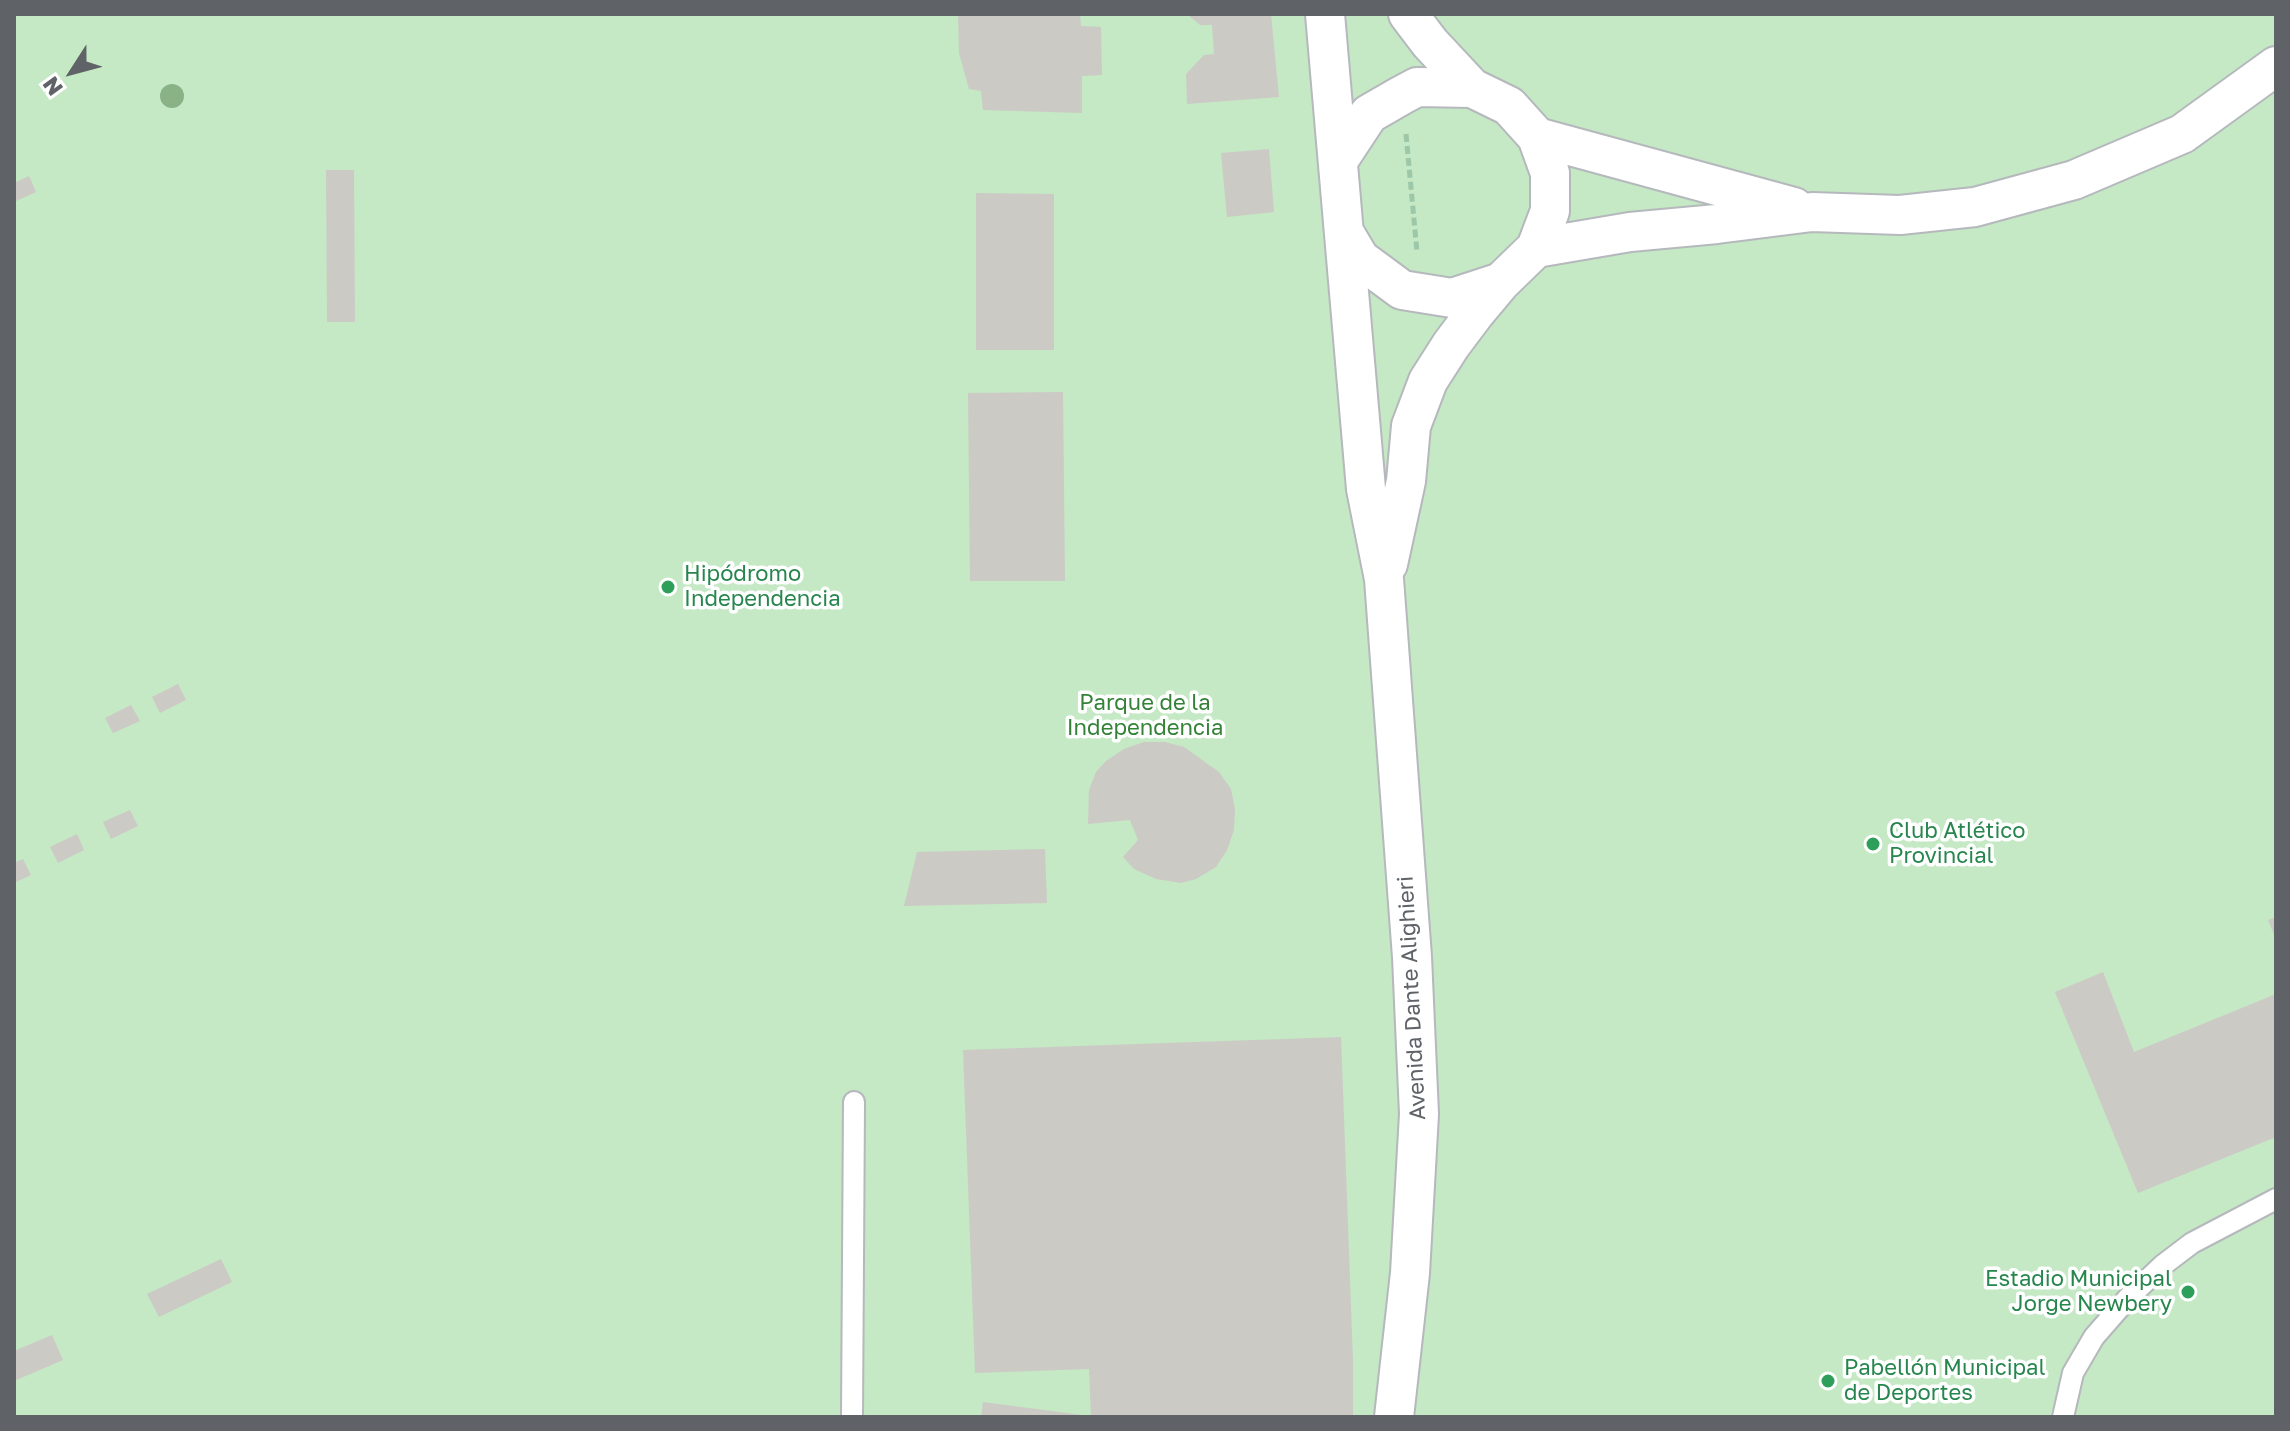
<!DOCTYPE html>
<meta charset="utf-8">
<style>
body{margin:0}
#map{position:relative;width:2290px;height:1431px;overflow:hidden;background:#f1efe8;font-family:"Golos Text",sans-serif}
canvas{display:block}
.frame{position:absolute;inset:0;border:16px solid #5f6368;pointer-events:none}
.north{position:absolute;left:32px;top:32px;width:80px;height:80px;-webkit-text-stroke:6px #fff;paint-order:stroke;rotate:234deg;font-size:22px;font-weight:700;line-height:32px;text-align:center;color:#5f6368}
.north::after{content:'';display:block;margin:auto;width:28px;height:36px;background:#5f6368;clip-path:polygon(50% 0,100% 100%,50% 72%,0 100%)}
</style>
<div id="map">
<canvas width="2290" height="1431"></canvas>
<div class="frame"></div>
<div class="north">N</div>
</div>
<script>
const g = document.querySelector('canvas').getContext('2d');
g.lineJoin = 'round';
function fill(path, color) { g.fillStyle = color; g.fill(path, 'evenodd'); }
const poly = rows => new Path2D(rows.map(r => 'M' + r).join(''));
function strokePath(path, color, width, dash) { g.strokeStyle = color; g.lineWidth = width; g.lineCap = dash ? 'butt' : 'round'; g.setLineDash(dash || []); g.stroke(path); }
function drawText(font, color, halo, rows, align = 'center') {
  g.font = font + ' "Golos Text",sans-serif'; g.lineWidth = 7; g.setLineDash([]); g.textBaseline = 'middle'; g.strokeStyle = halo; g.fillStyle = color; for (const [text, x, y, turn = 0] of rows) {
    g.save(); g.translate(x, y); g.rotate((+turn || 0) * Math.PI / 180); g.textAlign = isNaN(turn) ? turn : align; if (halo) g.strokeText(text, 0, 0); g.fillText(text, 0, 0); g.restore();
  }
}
fill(poly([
 [14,14,2276,14,2276,1417,14,1417]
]), '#c5e8c5');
fill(poly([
 [958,14,1080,14,1081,26,1101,27,1102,75,1082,76,1082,113,983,110,981,91,969,89,959,53],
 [1187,14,1271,14,1279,97,1187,104,1186,74,1204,55,1214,54,1212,25,1200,25],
 [1269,149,1274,212,1227,217,1221,153],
 [326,170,354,170,355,322,327,322],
 [29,176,36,192,14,202,14,183],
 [976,193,1054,194,1054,350,976,350],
 [1063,392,1065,581,970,581,968,393],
 [178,684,186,700,160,713,152,697],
 [131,705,140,721,113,733,105,718],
 [1144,742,1165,742,1184,747,1219,772,1231,789,1235,809,1234,830,1227,850,1216,867,1196,879,1181,883,1156,879,1134,869,1123,857,1138,840,1130,820,1088,824,1089,790,1096,772,1106,761,1124,749],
 [130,810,138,826,111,839,103,822],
 [77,834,84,850,58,863,50,847],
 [1045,849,1047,903,904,906,917,852],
 [23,859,31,875,14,883,14,863],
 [2276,917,2276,939,2268,920],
 [2103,972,2134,1052,2276,994,2276,1137,2138,1193,2055,992],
 [1341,1037,1353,1361,1353,1417,1091,1417,1089,1369,975,1373,963,1050],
 [221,1259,232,1282,159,1317,147,1294],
 [52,1335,63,1360,14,1381,14,1351],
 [983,1402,1082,1415,1081,1417,981,1417]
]), '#cccac5');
const lane = poly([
 [852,1417,854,1102],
 [2063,1417,2073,1373,2094,1337,2128,1298,2163,1265,2192,1243,2276,1199]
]);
const street = poly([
 [1325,14,1366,489,1384,579,1412,957,1419,1114,1410,1273,1394,1417],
 [1408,14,1430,43,1472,88],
 [1537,137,1794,207],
 [1338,161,1369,114,1402,95,1417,87,1472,88,1509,106,1537,137,1550,173,1550,211,1536,248,1501,282,1475,313,1451,345,1428,381,1411,426,1406,481,1388,564],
 [1344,232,1360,259,1402,290,1452,298,1501,282],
 [1536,248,1630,232,1717,224,1812,212,1900,215,1975,207,2074,180,2182,134,2276,66]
]);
strokePath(lane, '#b5b8bc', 24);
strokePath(street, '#b5b8bc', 42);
strokePath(poly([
 [1406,134,1417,252]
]), '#9cc7a9', 5, [8, 4]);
strokePath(lane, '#fff', 20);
strokePath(street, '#fff', 38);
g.fillStyle = '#89b387';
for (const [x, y] of [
 [172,96]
]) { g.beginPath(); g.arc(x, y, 12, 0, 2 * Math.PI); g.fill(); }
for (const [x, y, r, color] of [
 [668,587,8,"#2e9e5b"],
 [1873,844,8,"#2e9e5b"],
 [2188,1292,8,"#2e9e5b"],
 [1828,1381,8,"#2e9e5b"]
]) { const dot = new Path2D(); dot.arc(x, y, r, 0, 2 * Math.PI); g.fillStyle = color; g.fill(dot); strokePath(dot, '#fff', 3); }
drawText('22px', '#27864d', '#fff', [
 ["Hipódromo",684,574],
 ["Independencia",684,599],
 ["Club Atlético",1889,831],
 ["Provincial",1889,856],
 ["Estadio Municipal",2172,1279,"right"],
 ["Jorge Newbery",2172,1304,"right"],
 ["Pabellón Municipal",1844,1368],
 ["de Deportes",1844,1393]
], 'left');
drawText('22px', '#348238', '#fff', [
 ["Parque de la",1145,703],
 ["Independencia",1145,728]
]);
drawText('22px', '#5f6368', '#fff', [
 ["Avenida Dante Alighieri",1412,998,-93]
]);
</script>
